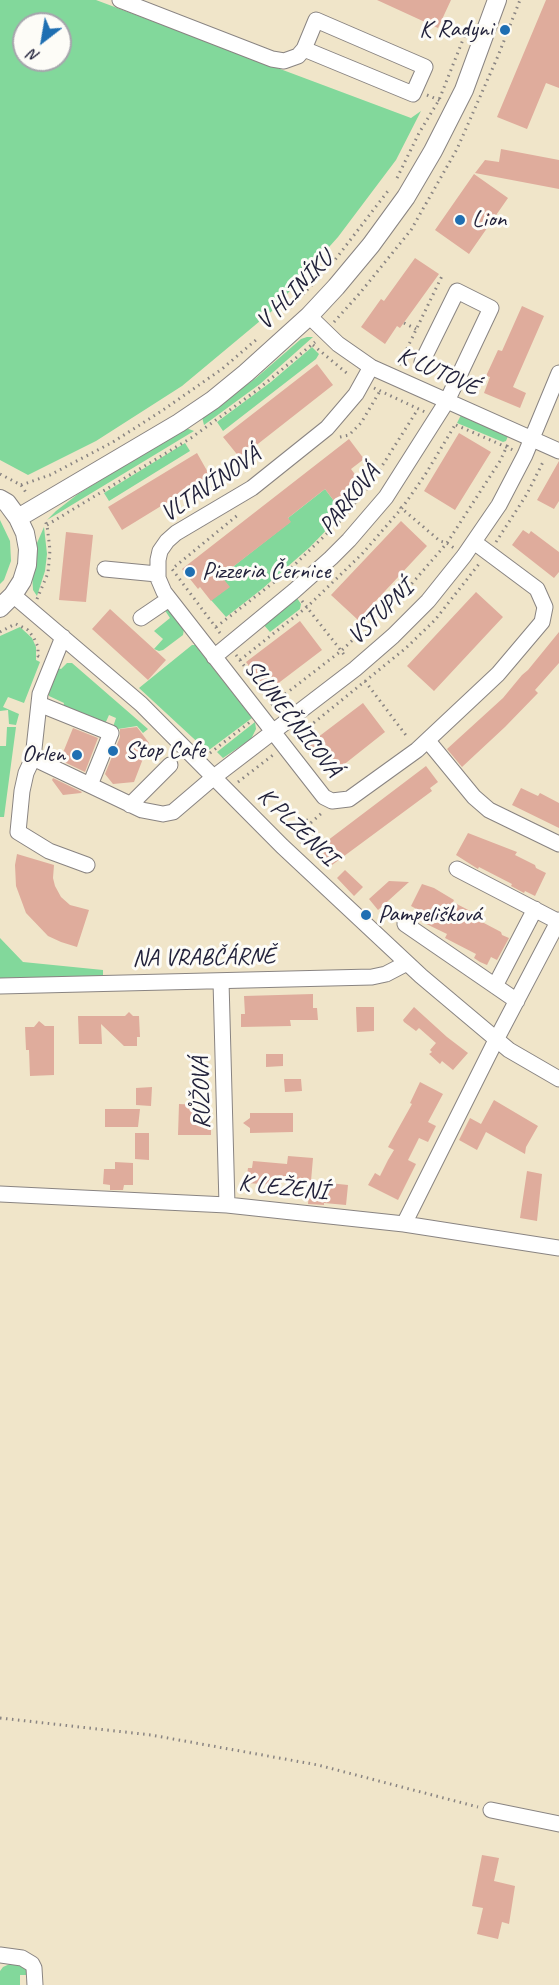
<!DOCTYPE html>
<meta charset="utf-8">
<style>
body{margin:0}
#map{position:relative;width:559px;height:1985px;overflow:hidden;background:#f0e5c9;font-family:Caveat,sans-serif}
canvas{display:block}
.north{position:absolute;left:12px;top:12px;width:60px;height:60px;box-sizing:border-box;background:#fdfcf7;border:2px solid #a5a5ac;border-radius:50%;rotate:211deg;font-size:16px;font-weight:700;line-height:24px;text-align:center;color:#22223b}
.north::after{content:'';display:block;margin:auto;width:21px;height:27px;background:#1f6fb2;clip-path:polygon(50% 0,100% 100%,50% 72%,0 100%)}
</style>
<div id="map">
<canvas width="559" height="1985"></canvas>
<div class="north">N</div>
</div>
<script>
const g = document.querySelector('canvas').getContext('2d');
g.lineJoin = 'round';
function fill(path, color) { g.fillStyle = color; g.fill(path, 'evenodd'); }
const poly = rows => new Path2D(rows.map(r => 'M' + r).join(''));
function strokePath(path, color, width, dash) { g.strokeStyle = color; g.lineWidth = width; g.lineCap = dash ? 'butt' : 'round'; g.setLineDash(dash || []); g.stroke(path); }
function drawText(font, color, halo, rows, align = 'center') {
  g.font = font + ' Caveat,sans-serif'; g.lineWidth = 6; g.setLineDash([]); g.textBaseline = 'middle'; g.strokeStyle = halo; g.fillStyle = color; for (const [text, x, y, turn = 0] of rows) {
    g.save(); g.translate(x, y); g.rotate((+turn || 0) * Math.PI / 180); g.textAlign = isNaN(turn) ? turn : align; if (halo) g.strokeText(text, 0, 0); g.fillText(text, 0, 0); g.restore();
  }
}
fill(poly([
 [0,0,96,0,411,118,421,111,396,160,338,237,272,311,182,386,96,441,28,475,0,460],
 [24,24,60,24,60,60,24,60],
 [307,337,313,337,260,384,204,425,202,417,256,378,301,339],
 [312,347,319,354,316,359,223,431,217,422,271,382],
 [461,415,508,436,506,441,503,442,457,423],
 [186,428,194,431,47,520,56,511,78,494],
 [185,443,190,451,109,501,104,493],
 [325,489,343,513,310,547,262,589,226,617,211,600,229,587,221,576,290,522,288,518],
 [0,520,10,541,11,561,4,580,0,584],
 [44,527,47,554,45,571,37,596,33,590,32,574,37,543],
 [297,598,301,604,300,609,270,632,263,624],
 [167,607,184,629,183,635,163,650,159,651,154,649,163,639,154,631,170,618,164,609],
 [20,627,32,638,36,647,36,660,40,662,24,703,8,697,3,707,19,714,16,725,9,724,8,710,0,711,0,636],
 [192,645,195,645,252,718,209,750,206,750,139,688],
 [67,663,72,663,148,729,143,733,137,726,118,729,113,727,116,718,109,715,105,724,63,707,64,703,49,696,49,689,57,668,61,669],
 [255,722,256,729,251,739,223,758,217,752],
 [7,727,16,727,4,817,0,817,0,746,6,746],
 [0,938,23,962,103,970,103,976,0,978],
 [12,1963,25,1967,30,1975,20,1975,20,1985,0,1985,0,1971,3,1967]
]), '#82d89b');
fill(poly([
 [377,0,451,0,438,28],
 [546,0,559,0,559,88,546,83,527,129,497,117],
 [501,149,559,160,559,189,475,173,485,160,499,162],
 [474,174,508,198,469,254,435,230],
 [415,258,439,274,400,328,397,326,385,344,361,327,381,299,384,301],
 [522,306,544,316,513,387,526,393,520,408,484,393,490,377,486,376,498,350,502,351],
 [317,364,333,385,240,458,223,437],
 [459,433,491,452,455,510,424,491],
 [349,439,364,459,351,469,360,481,334,501,325,489,288,518,291,522,221,576,230,587,211,601,200,587,198,589,182,569],
 [197,453,210,476,122,530,108,507],
 [559,461,559,501,554,509,537,500],
 [401,521,427,546,358,620,331,595],
 [523,530,529,534,531,531,559,552,559,572,554,578,512,545],
 [66,532,93,535,86,602,59,600],
 [476,592,503,617,434,691,407,666],
 [110,609,166,660,148,680,92,629],
 [300,621,322,650,268,691,246,662],
 [559,632,559,663,535,690,538,693,505,727,462,767,447,749,503,698,522,675,528,670],
 [363,703,385,732,332,774,309,744],
 [137,727,149,743,134,782,113,784,105,774,120,737,120,729],
 [73,728,98,738,85,772,60,760],
 [426,766,438,782,430,788,432,791,332,865,319,847],
 [53,778,82,792,81,793,63,795,52,780],
 [521,788,538,796,540,793,559,803,559,828,512,805],
 [468,833,517,852,515,855,535,865,536,868,546,873,535,896,525,891,524,893,511,886,512,884,479,867,478,869,456,855],
 [17,854,54,865,53,878,55,886,61,897,70,905,89,910,77,947,61,942,48,936,26,913,16,886,15,865],
 [345,870,363,887,354,896,337,878],
 [389,881,409,882,378,910,369,899],
 [422,884,434,888,454,900,453,902,472,912,473,915,483,920,482,922,501,932,502,935,509,938,497,960,491,957,487,965,480,962,474,958,476,954,445,938,447,934,416,919,420,911,411,906],
 [313,994,313,1008,317,1008,318,1020,290,1020,291,1026,241,1027,241,1014,245,1014,244,996],
 [356,1007,374,1007,374,1031,357,1032],
 [414,1007,447,1037,468,1053,453,1070,442,1061,440,1064,429,1054,432,1052,430,1050,436,1043,419,1028,416,1031,404,1022,403,1020],
 [129,1012,133,1016,139,1016,140,1037,137,1037,137,1046,124,1046,101,1024,102,1044,79,1044,78,1016,125,1016],
 [39,1021,45,1026,54,1026,54,1075,30,1076,29,1050,26,1050,25,1027,34,1027],
 [266,1054,283,1054,283,1066,266,1067],
 [284,1079,301,1079,302,1091,285,1092],
 [420,1082,443,1094,428,1122,436,1126,428,1142,419,1138,408,1160,416,1164,398,1200,368,1185,375,1173,380,1176,388,1160,394,1150,388,1147,412,1104,410,1103],
 [152,1087,151,1106,136,1105,136,1088],
 [494,1100,538,1126,526,1147,525,1154,486,1132,477,1150,459,1140,470,1118,481,1124],
 [179,1104,198,1105,198,1122,211,1122,211,1135,178,1135],
 [105,1109,140,1109,138,1127,105,1127],
 [250,1113,293,1113,293,1132,250,1133,250,1128,243,1123,250,1118],
 [135,1133,149,1133,149,1160,135,1159],
 [288,1156,313,1158,311,1181,277,1178,277,1185,246,1183,248,1168,252,1168,253,1161,287,1164],
 [115,1162,133,1163,133,1185,124,1185,123,1190,110,1190,110,1185,103,1184,104,1169,115,1169],
 [527,1171,542,1174,537,1221,520,1218],
 [310,1181,348,1185,346,1205,324,1203,324,1205,308,1204],
 [482,1855,499,1858,494,1881,515,1886,509,1924,502,1922,498,1939,477,1934,483,1908,472,1906]
]), '#dfac9c');
const minor = poly([
 [120,0,272,59,284,61,298,56,304,49,316,20,425,67,413,94,304,49],
 [309,316,338,344,371,367,559,451],
 [371,367,356,394,327,428,252,488,176,533,167,541,160,551,158,560,158,578,164,592,324,797,332,801,349,799,417,750,498,674,542,622,545,607,537,589,474,542],
 [105,569,157,574],
 [13,595,141,704,282,846,421,976,509,1050,559,1079],
 [141,618,169,599],
 [63,637,40,694,33,758,142,810,163,814,173,812,214,777,355,669,393,636,428,601,464,556,499,505,525,455,559,373],
 [214,657,294,591,331,558,349,540,386,497,447,401,491,308,457,291,422,362],
 [39,704,111,733,90,785],
 [428,741,474,797,489,810,559,844],
 [33,758,26,773,22,791,18,832,49,851,87,865],
 [130,805,170,765],
 [457,869,559,922],
 [405,924,517,1001],
 [221,981,227,1205],
 [0,986,372,977,386,974,407,963],
 [495,986,535,909],
 [0,1194,227,1205,404,1224,559,1248],
 [404,1224,496,1040,559,920],
 [491,1810,559,1824],
 [0,1955,22,1958,32,1964,34,1968,35,1985]
]);
const major = poly([
 [0,499,7,503,18,518,25,533,28,549,27,565,22,581,13,595,0,608],
 [18,518,179,423,213,400,246,373,309,316,336,287,371,245,406,197,433,151,464,90,497,0]
]);
strokePath(minor, '#898482', 17);
strokePath(major, '#898482', 20);
strokePath(poly([
 [427,95,441,101],
 [397,178,419,133,439,100,468,27],
 [282,316,331,265,388,191],
 [334,322,360,293,411,230,457,149,498,56,520,0],
 [404,323,416,329],
 [313,345,349,375],
 [399,365,442,276],
 [374,388,425,412],
 [456,425,513,450],
 [340,437,349,435,361,423,380,391],
 [0,474,21,485,27,494],
 [21,485,50,475,113,442,163,410,222,369,257,339],
 [400,507,440,541,447,543,454,548],
 [47,525,191,438,256,391,315,342],
 [496,542,527,494,544,460],
 [37,599,48,573,50,550,47,525,44,519],
 [302,601,346,657],
 [16,624,28,630,34,638,38,647,38,656,41,657],
 [216,627,286,573,340,521,370,485,418,409],
 [0,632,15,624],
 [220,633,172,569,239,514],
 [236,655,273,704],
 [240,660,307,607,362,554,402,508,425,475,455,425],
 [365,681,408,738],
 [271,705,341,651,408,588,447,543,500,461,508,444],
 [295,738,406,648,435,620,479,564],
 [210,753,250,722],
 [238,782,273,755],
 [301,820,305,818,309,823],
 [302,844,305,828,324,811],
 [0,1718,151,1735,318,1765,478,1807]
]), '#898482', 3, [1.5, 4.5]);
strokePath(minor, '#fff', 15);
strokePath(major, '#fff', 18);
for (const [x, y, r, color] of [
 [505,30,6,"#1f6fb2"],
 [460,220,6,"#1f6fb2"],
 [190,572,6,"#1f6fb2"],
 [113,751,6,"#1f6fb2"],
 [77,755,6,"#1f6fb2"],
 [366,915,6,"#1f6fb2"]
]) { const dot = new Path2D(); dot.arc(x, y, r, 0, 2 * Math.PI); g.fillStyle = color; g.fill(dot); strokePath(dot, '#fdfcf7', 2); }
drawText('24px', '#22223b', '#fdfcf7', [
 ["K Radyni",493,30,"right"],
 ["Lion",472,220],
 ["Pizzeria Černice",202,572],
 ["Stop Cafe",125,751],
 ["Orlen",65,755,"right"],
 ["Pampelišková",378,915]
], 'left');
drawText('24px', '#22223b', '#fdfcf7', [
 ["V HLINÍKU",295,291,-46],
 ["K LUTOVÉ",438,372,24],
 ["VLTAVÍNOVÁ",211,485,-34],
 ["PARKOVÁ",350,500,-51],
 ["VSTUPNÍ",381,613,-44],
 ["SLUNEČNICOVÁ",292,719,52],
 ["K PLZENCI",297,827,44],
 ["NA VRABČÁRNĚ",204,958,-1],
 ["RŮŽOVÁ",202,1093,-91],
 ["K LEŽENÍ",283,1188,6]
]);
</script>
